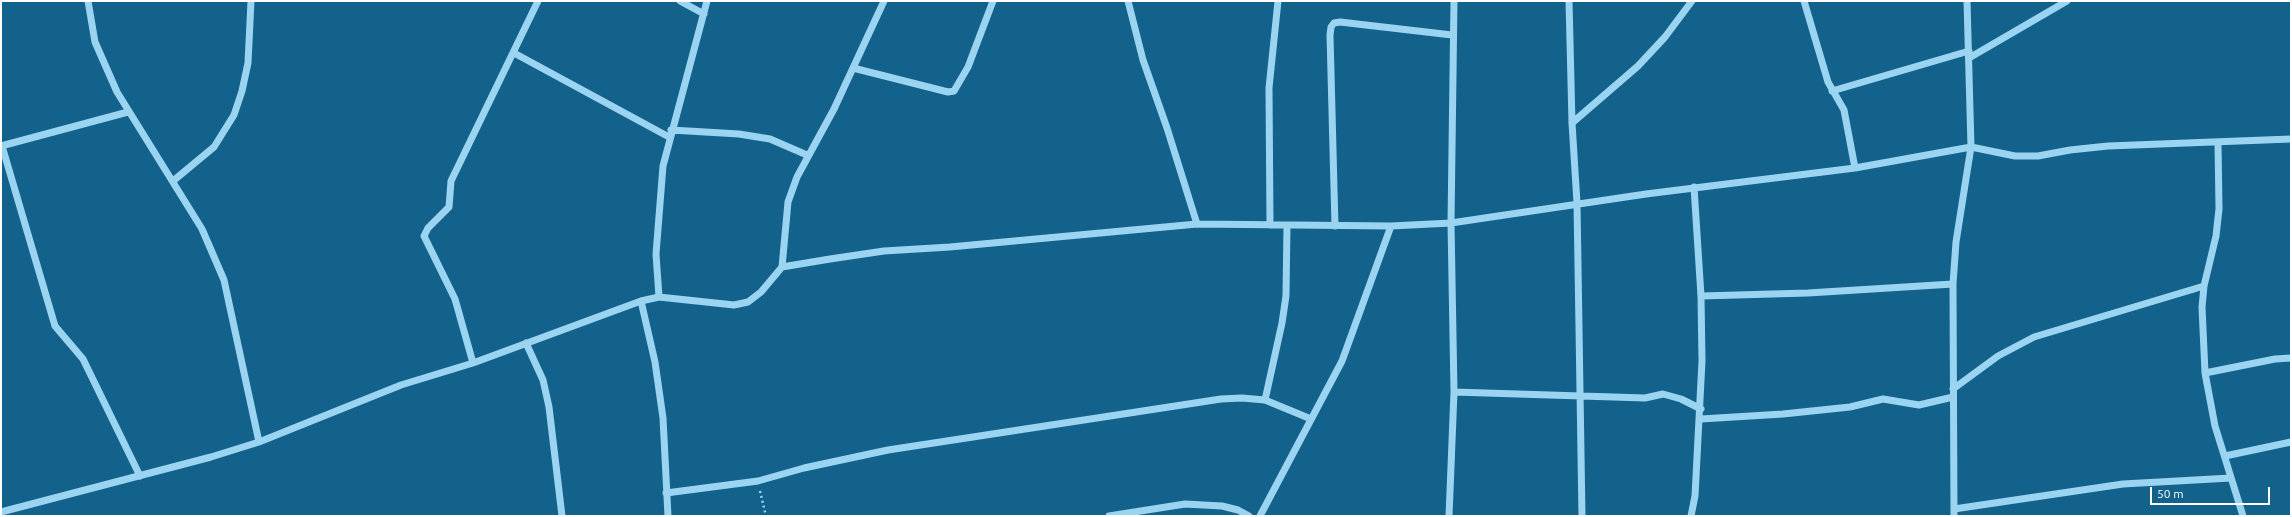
<!DOCTYPE html>
<style>
body{margin:0}
#map{position:relative;width:2292px;height:517px;overflow:hidden;background:#13628c;font-family:Ubuntu,sans-serif}
canvas{display:block}
.frame{position:absolute;inset:0;border:2px solid #fff;pointer-events:none}
.scale{position:absolute;left:2150px;top:487px;width:120px;height:18px;box-sizing:border-box;border:2px solid #fff;border-top:0;padding-left:5px;font-size:12px;line-height:14px;white-space:nowrap;color:#fff;-webkit-text-stroke:3px #13628c;paint-order:stroke}
</style>
<div id="map">
<canvas width="2292" height="517"></canvas>
<div class="frame"></div>
<div class="scale">50 m</div>
</div>
<script>
const g = document.querySelector('canvas').getContext('2d');
g.lineJoin = 'round';
const poly = rows => new Path2D(rows.map(r => 'M' + r).join(''));
function strokePath(path, color, width, dash) { g.strokeStyle = color; g.lineWidth = width; g.lineCap = dash ? 'butt' : 'round'; g.setLineDash(dash || []); g.stroke(path); }
strokePath(poly([
 [760,491,766,516]
]), '#9bd4f1', 2.5, [2, 3]);
strokePath(poly([
 [88,1,95,42,117,92,202,229,224,280,259,442],
 [680,1,704,14],
 [1128,1,1143,60,1167,128,1197,224],
 [1569,1,1572,123,1577,203,1582,516],
 [1804,1,1828,82,1844,110,1855,168],
 [514,53,669,137],
 [1969,58,2067,1],
 [853,68,948,92,954,91,968,67,993,1],
 [1832,91,1969,51],
 [1572,123,1638,66,1665,37,1692,1],
 [671,130,739,134,770,139,807,155],
 [2218,143,2219,209,2216,236,2204,286,2202,307,2205,373,2215,426,2243,516],
 [1,146,128,112],
 [2,146,55,326,83,359,140,476],
 [173,181,214,147,234,115,242,91,248,63,251,1],
 [1270,225,1269,88,1278,1],
 [1335,226,1330,35,1331,27,1334,23,1340,22,1452,35],
 [782,267,788,202,797,177,834,109,884,1],
 [1701,296,1808,293,1953,284],
 [659,297,656,254,663,166,707,1],
 [641,301,655,362,663,418,668,516],
 [526,343,543,380,549,407,562,516],
 [473,363,455,299,424,236,428,228,449,207,451,181,538,1],
 [2205,373,2275,359,2291,358],
 [1953,389,1998,356,2034,337,2204,286],
 [1454,392,1645,398,1663,394,1681,399,1701,409],
 [1265,400,1282,323,1286,296,1287,225],
 [1701,419,1783,414,1850,407,1883,399,1919,405,1953,397],
 [2225,456,2291,442],
 [666,493,758,481,804,468,888,450,1221,399,1242,398,1265,400,1311,419],
 [1954,509,2123,484,2231,478],
 [1,512,211,457,259,442,401,385,473,363,641,301,659,297,734,305,748,302,761,292,782,267,830,259,884,251,950,247,1197,224,1391,226,1451,223,1646,194,1855,168,1971,147,2015,156,2038,156,2070,150,2108,146,2291,139],
 [1109,516,1185,504,1222,506,1238,510,1249,516],
 [1260,516,1342,361,1391,226],
 [1449,516,1454,392,1451,223,1454,1],
 [1691,516,1695,496,1702,361,1701,296,1694,187],
 [1954,516,1953,284,1956,242,1971,147,1967,1]
]), '#9bd4f1', 7);
</script>
